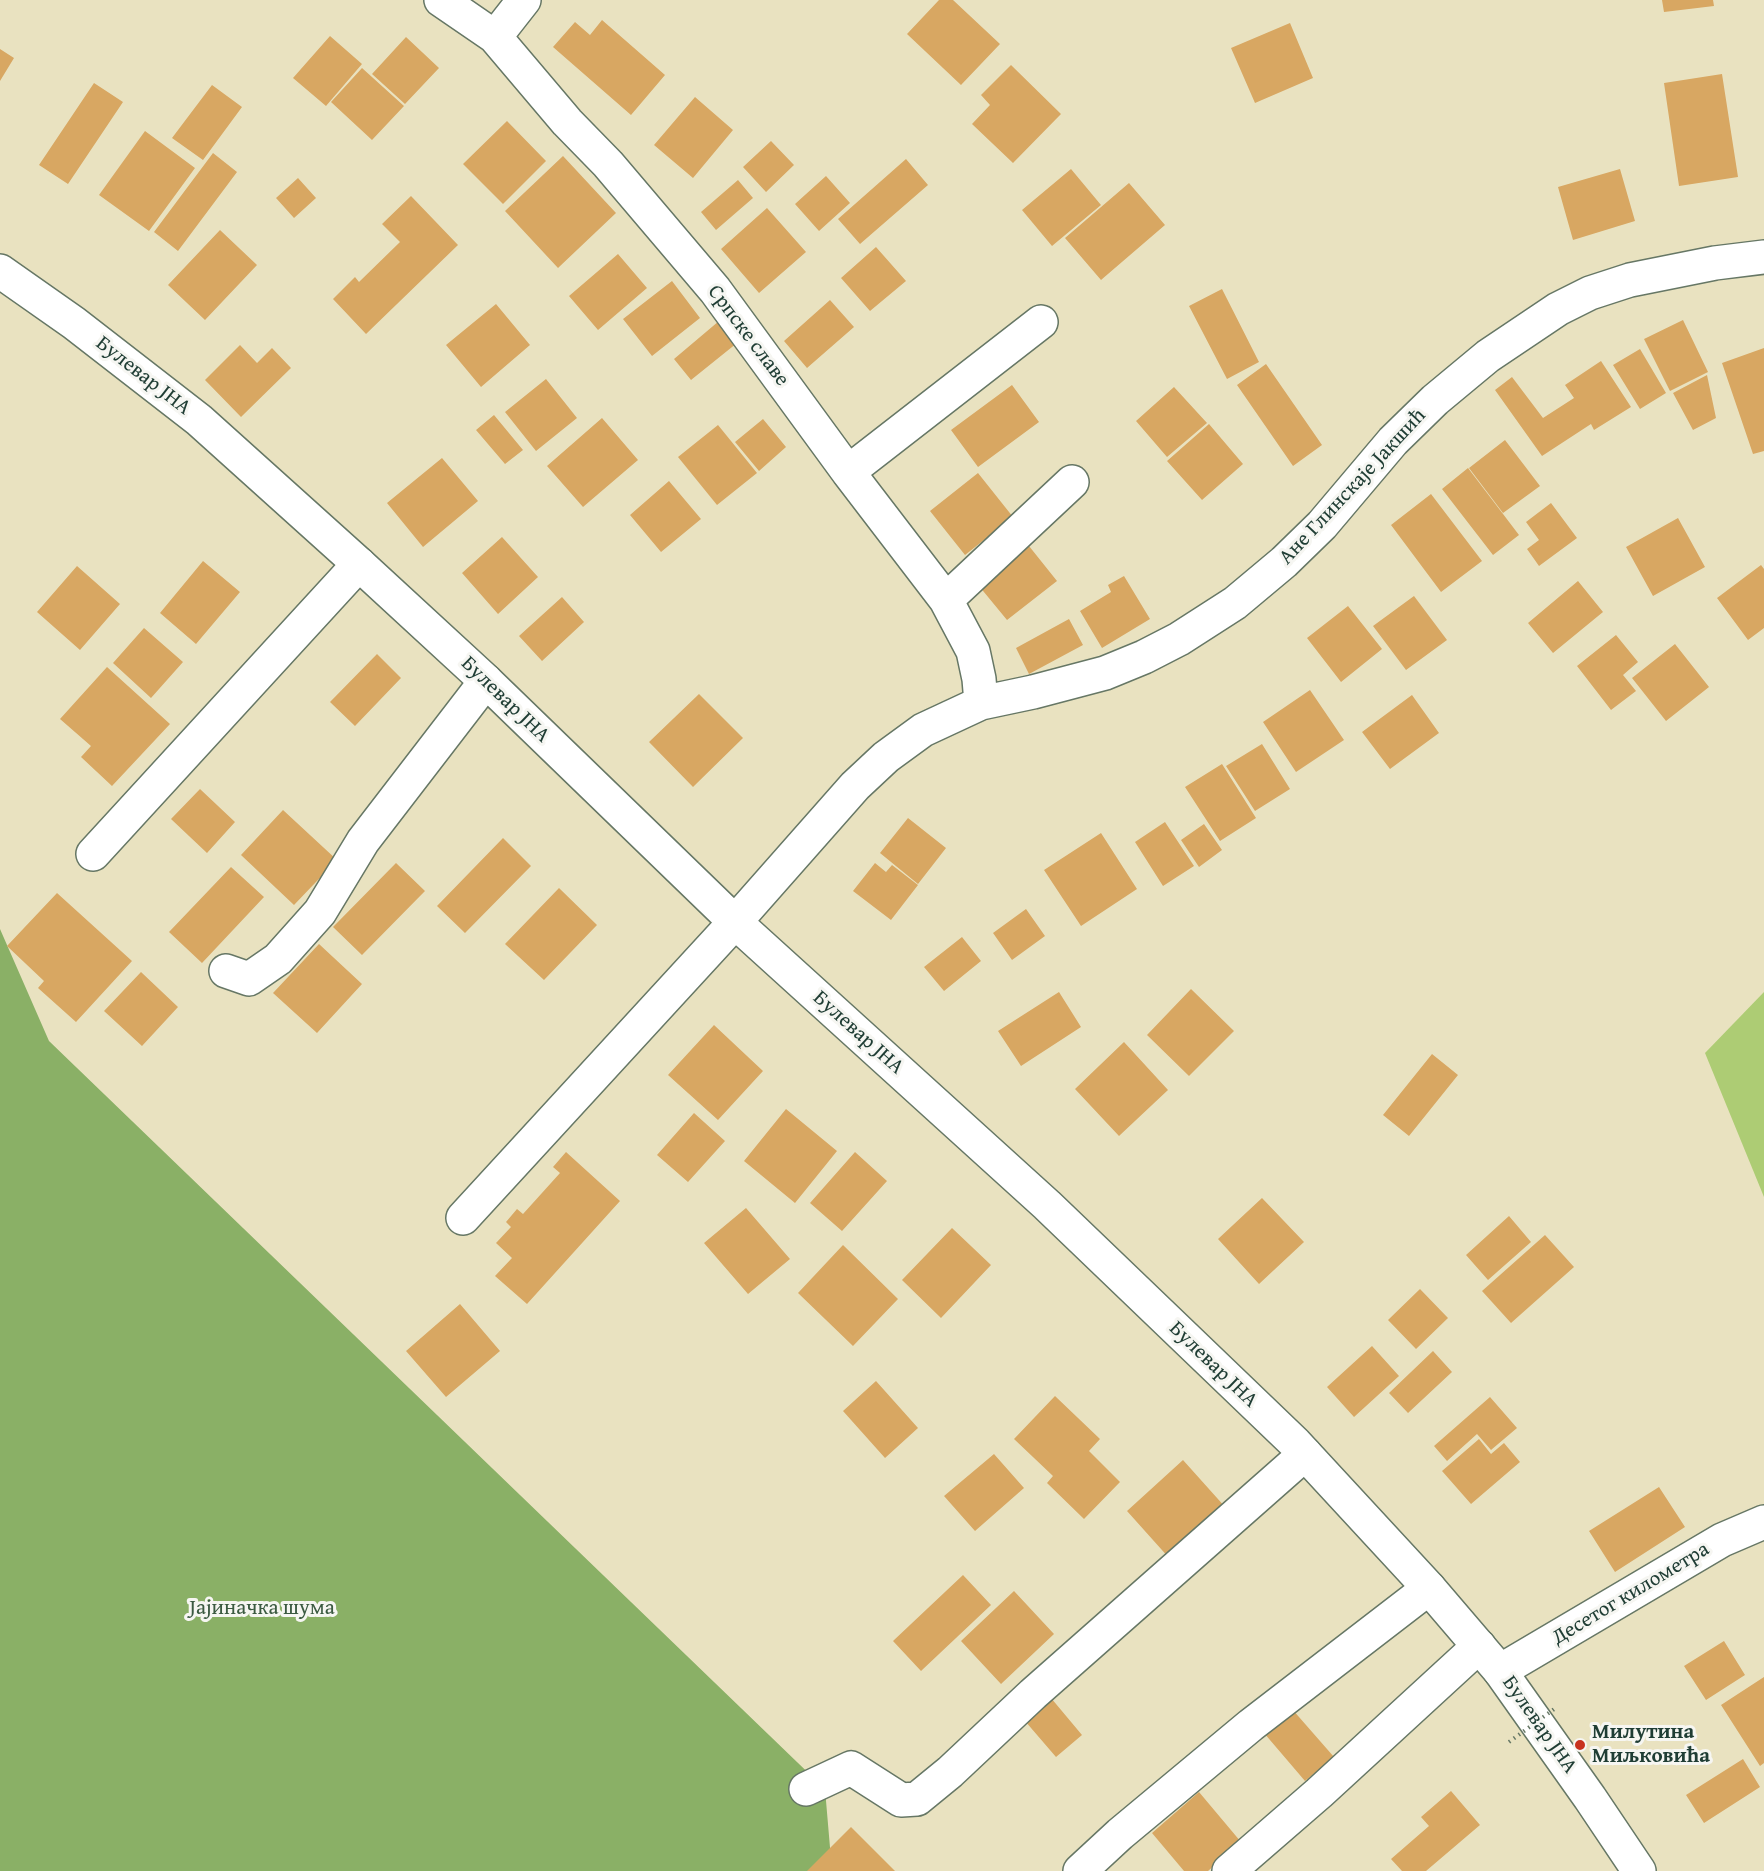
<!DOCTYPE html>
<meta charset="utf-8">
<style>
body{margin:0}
canvas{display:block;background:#e9e2c0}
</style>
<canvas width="1764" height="1871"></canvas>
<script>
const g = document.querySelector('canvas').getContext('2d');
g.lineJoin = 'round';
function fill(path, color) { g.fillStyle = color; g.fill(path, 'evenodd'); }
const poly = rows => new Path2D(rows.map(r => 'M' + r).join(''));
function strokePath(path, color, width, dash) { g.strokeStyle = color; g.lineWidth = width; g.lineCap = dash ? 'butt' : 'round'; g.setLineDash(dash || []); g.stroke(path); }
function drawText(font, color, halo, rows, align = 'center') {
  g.font = font + ' "Gentium Book Plus",serif'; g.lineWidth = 6; g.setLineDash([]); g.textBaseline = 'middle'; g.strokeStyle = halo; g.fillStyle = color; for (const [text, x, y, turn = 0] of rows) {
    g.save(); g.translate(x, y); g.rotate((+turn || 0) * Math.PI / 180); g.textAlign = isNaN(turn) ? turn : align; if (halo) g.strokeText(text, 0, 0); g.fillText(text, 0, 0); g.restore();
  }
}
fill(poly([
 [1764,992,1764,1197,1705,1053]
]), '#adcc74');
fill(poly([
 [0,929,49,1041,825,1789,832,1871,0,1871]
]), '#8ab066');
fill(poly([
 [939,0,953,0,1000,44,961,85,907,34],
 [1662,0,1713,0,1714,6,1664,12],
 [602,20,665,75,631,115,553,47,575,22,590,35],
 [1290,23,1313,78,1255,103,1231,48],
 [330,36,362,64,326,106,293,78],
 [406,37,439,68,405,104,372,74],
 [0,49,14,58,0,81],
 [1011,65,1061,114,1013,163,972,124,990,105,981,95],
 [362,68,404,106,372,140,331,102],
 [1722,74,1738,177,1679,186,1664,83],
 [94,83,123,102,68,184,39,165],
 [212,85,242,107,203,160,172,138],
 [695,97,733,130,693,178,654,145],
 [507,121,546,161,503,204,463,164],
 [145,131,195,168,149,231,99,195],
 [771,141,794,165,766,192,743,167],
 [213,153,237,172,178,251,154,232],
 [563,156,616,213,558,268,505,211],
 [906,159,928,185,860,244,838,219],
 [1071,169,1101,205,1052,246,1022,210],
 [1620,169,1635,221,1573,240,1558,187],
 [826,176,850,203,819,231,795,204],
 [298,178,316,198,294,218,276,198],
 [738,180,753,198,716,230,701,212],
 [1129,183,1165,225,1101,280,1065,238],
 [411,196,458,245,366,334,333,299,355,277,359,282,400,242,382,224],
 [767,208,806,252,759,293,721,249],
 [220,230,257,265,205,320,168,285],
 [876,247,906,281,870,311,841,278],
 [618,254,647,288,598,330,569,296],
 [672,281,700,318,652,356,623,319],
 [1222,289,1259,362,1227,379,1189,306],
 [830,300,854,327,807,368,784,341],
 [496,304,530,345,481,387,446,345],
 [1683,320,1708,372,1670,391,1644,339],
 [719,321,737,343,691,380,674,359],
 [240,345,257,363,272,348,291,368,241,417,205,380],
 [1764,348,1764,451,1753,454,1722,363],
 [1640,349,1666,393,1640,409,1613,365],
 [1601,361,1631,407,1594,430,1591,424,1542,456,1495,390,1512,377,1543,418,1574,398,1565,385],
 [1266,364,1322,445,1293,466,1237,385],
 [1707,375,1716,418,1693,430,1673,393],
 [546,379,577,418,536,451,505,412],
 [1012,385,1039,422,978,467,951,430],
 [1174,387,1207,423,1167,457,1136,421],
 [494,415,523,450,505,464,476,430],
 [602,418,638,460,583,507,547,466],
 [763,419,786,447,759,471,735,442],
 [1209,424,1243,464,1202,500,1167,461],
 [718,425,757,473,717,505,678,457],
 [1505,440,1540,486,1503,513,1469,468],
 [442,458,478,501,423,547,387,503],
 [1468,468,1519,535,1493,555,1442,489],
 [978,473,1013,517,965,555,930,511],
 [669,481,701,519,661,552,630,515],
 [1431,494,1482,561,1441,592,1391,525],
 [1551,503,1577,538,1539,566,1527,549,1539,540,1526,522],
 [1678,518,1705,567,1653,596,1626,547],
 [502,537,538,577,498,614,462,573],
 [1029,546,1057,581,1007,620,979,586],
 [203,561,240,592,196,644,160,613],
 [1761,565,1764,569,1764,628,1748,640,1717,598],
 [77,566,120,604,80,650,37,612],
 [1124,576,1150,619,1102,648,1080,611,1111,592,1108,585],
 [1578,581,1603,612,1553,653,1528,623],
 [1414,596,1447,640,1406,670,1373,626],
 [562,597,584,622,542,661,519,636],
 [1348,606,1382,649,1341,682,1307,638],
 [1069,619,1083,645,1029,674,1016,648],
 [144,628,183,662,151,698,113,663],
 [1616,635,1638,662,1623,675,1636,691,1611,710,1577,666],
 [1675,644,1709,687,1666,721,1632,678],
 [377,654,401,678,355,726,330,702],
 [107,667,170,724,112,786,81,757,91,746,60,719],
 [1310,690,1344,740,1296,772,1263,722],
 [699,694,743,738,693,787,649,742],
 [1412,695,1439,733,1390,769,1362,732],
 [1262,744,1290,789,1255,811,1226,766],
 [1222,764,1256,818,1220,841,1185,787],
 [200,789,235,822,207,853,171,819],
 [283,810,337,860,294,905,241,855],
 [908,818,946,848,918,884,880,853],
 [1165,822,1194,866,1163,886,1135,842],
 [1204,824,1222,850,1199,867,1181,840],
 [1101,833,1137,889,1081,926,1044,870],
 [503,838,531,866,465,933,437,906],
 [396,863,425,891,362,955,333,927],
 [875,863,886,872,892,865,918,885,891,920,853,891],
 [231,867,264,897,202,963,169,932],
 [559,888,597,925,544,980,505,944],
 [57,893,132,961,76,1022,38,988,44,981,7,946],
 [1026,909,1045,936,1012,960,993,933],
 [962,937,981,961,944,991,924,967],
 [319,944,362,984,317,1033,273,993],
 [141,972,178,1007,142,1046,104,1011],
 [1191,989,1234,1031,1189,1076,1147,1035],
 [1059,992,1081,1027,1021,1066,998,1031],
 [714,1025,763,1071,718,1120,668,1075],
 [1124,1042,1168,1090,1119,1136,1075,1089],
 [1432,1054,1458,1075,1409,1136,1383,1115],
 [786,1109,837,1151,795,1203,744,1161],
 [694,1113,725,1141,688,1182,657,1155],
 [566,1152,620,1201,527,1304,495,1276,512,1258,496,1243,511,1227,506,1222,517,1209,523,1214,560,1173,553,1167],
 [855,1152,887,1181,842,1231,810,1203],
 [1262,1198,1304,1242,1259,1284,1218,1239],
 [746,1208,790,1259,748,1294,704,1243],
 [1509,1216,1531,1242,1488,1280,1466,1255],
 [952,1228,991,1265,941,1318,902,1280],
 [1545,1235,1574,1267,1511,1323,1482,1291],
 [843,1245,898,1299,853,1346,798,1293],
 [1420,1289,1448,1318,1416,1349,1388,1320],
 [460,1304,500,1351,446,1397,406,1351],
 [1372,1346,1399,1376,1354,1417,1327,1387],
 [1433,1351,1452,1372,1408,1413,1389,1393],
 [876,1381,918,1428,885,1458,843,1411],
 [1055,1396,1100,1439,1089,1451,1120,1482,1084,1519,1047,1483,1053,1476,1014,1439],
 [1490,1397,1517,1428,1491,1450,1477,1434,1447,1461,1434,1446],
 [1479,1439,1491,1454,1504,1443,1520,1462,1471,1504,1442,1471],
 [994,1454,1024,1488,975,1531,944,1496],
 [1183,1460,1226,1508,1170,1559,1127,1511],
 [1659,1487,1685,1527,1615,1572,1589,1531],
 [963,1575,991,1605,921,1671,893,1641],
 [1014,1591,1054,1634,1001,1684,961,1641],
 [1724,1641,1745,1675,1706,1700,1684,1666],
 [1764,1677,1764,1763,1760,1766,1721,1705],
 [1051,1698,1082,1735,1056,1757,1025,1721],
 [1292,1709,1334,1757,1305,1781,1264,1733],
 [1743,1759,1760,1787,1704,1823,1686,1795],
 [1451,1791,1480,1825,1426,1871,1402,1871,1391,1859,1429,1826,1421,1817],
 [1199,1792,1241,1842,1208,1871,1184,1871,1152,1833],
 [851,1827,895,1871,807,1871]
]), '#d8a762');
const minor = poly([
 [441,0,495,37,567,122,608,164,715,290,848,472,946,600,973,651,979,679,981,703],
 [495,37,524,0],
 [848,472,1041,322],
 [946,600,1072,482],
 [93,854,359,564],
 [226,971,249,979,278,959,320,912,363,841,486,681],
 [463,1218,735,922,855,786,886,757,923,730,981,703,1033,692,1105,673,1144,657,1179,639,1235,603,1284,562,1322,525,1393,441,1435,400,1488,356,1558,309,1590,293,1630,280,1715,263,1764,257],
 [1500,1671,1722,1540,1764,1522],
 [806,1789,851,1768,901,1800,917,1799,950,1772,1033,1694,1305,1454],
 [1080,1871,1120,1834,1251,1725,1429,1588],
 [1229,1871,1319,1793,1479,1646]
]);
const major = poly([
 [0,271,74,323,199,420,359,564,486,681,735,922,1047,1205,1295,1443,1429,1588,1500,1671,1590,1798,1639,1871]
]);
strokePath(minor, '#667765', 36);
strokePath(major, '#667765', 36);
strokePath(minor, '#fff', 33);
strokePath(major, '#fff', 33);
strokePath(poly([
 [1509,1742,1557,1707]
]), '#667765', 4, [1.5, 4.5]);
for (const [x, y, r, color] of [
 [1580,1745,6,"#c8321e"]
]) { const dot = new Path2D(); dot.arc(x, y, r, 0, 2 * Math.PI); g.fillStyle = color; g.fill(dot); strokePath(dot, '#f6f6f2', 2); }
drawText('21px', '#1f3d34', '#f6f6f2', [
 ["Српске славе",748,336,53],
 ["Булевар ЈНА",143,376,38],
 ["Ане Глинскаје Јакшић",1353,487,-47],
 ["Булевар ЈНА",505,700,44],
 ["Булевар ЈНА",858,1033,42],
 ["Булевар ЈНА",1213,1365,44],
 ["Десетог километра",1631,1594,-31],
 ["Булевар ЈНА",1539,1725,55]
]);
drawText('21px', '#3b5a41', '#f6f6f2', [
 ["Јајиначка шума",262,1609]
]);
drawText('bold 21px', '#1f3d34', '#f6f6f2', [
 ["Милутина",1592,1733],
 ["Миљковића",1592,1757]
], 'left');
</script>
